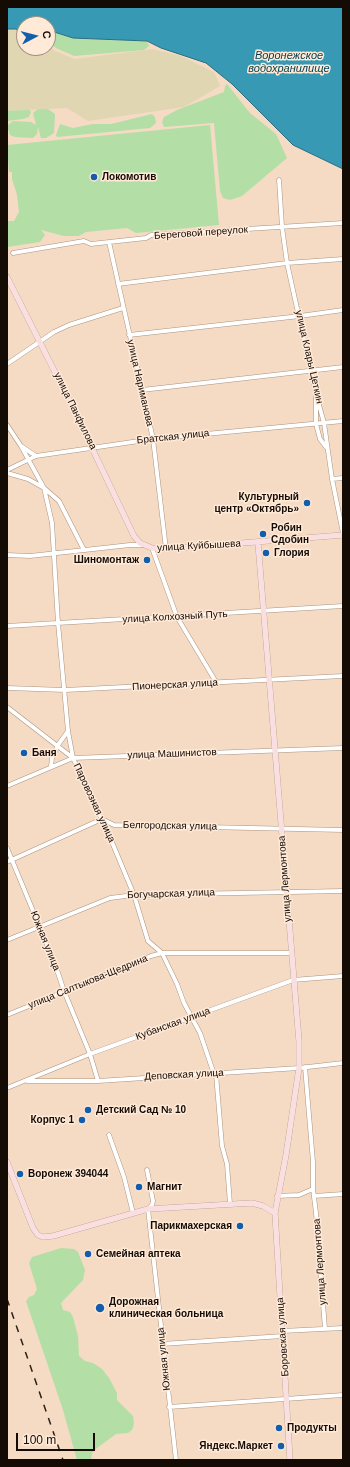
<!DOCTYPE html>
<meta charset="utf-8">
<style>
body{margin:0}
#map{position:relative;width:350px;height:1467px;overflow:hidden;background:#f5dac4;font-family:Helvetica,sans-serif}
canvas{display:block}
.frame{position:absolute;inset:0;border:8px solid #140b05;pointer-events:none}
.north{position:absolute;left:16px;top:16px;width:40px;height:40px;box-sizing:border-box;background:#ffe9d7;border:1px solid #a19083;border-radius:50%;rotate:83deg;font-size:11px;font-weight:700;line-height:16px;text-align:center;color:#140b05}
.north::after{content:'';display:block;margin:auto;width:14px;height:18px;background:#125ead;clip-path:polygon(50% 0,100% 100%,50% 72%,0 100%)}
.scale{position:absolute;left:16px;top:1433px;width:79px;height:18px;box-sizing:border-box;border:2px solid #140b05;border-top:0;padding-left:5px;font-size:12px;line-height:14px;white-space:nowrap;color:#140b05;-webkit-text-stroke:3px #ffe9d7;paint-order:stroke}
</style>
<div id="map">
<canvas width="350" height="1467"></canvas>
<div class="frame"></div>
<div class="north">С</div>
<div class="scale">100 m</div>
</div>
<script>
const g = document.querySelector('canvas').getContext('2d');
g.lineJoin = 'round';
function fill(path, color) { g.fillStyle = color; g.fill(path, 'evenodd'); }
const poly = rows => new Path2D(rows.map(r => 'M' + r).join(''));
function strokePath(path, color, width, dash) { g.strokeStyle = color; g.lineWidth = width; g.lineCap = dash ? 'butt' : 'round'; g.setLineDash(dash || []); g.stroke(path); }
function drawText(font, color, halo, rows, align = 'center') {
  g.font = font + ' Helvetica,sans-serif'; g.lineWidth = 3; g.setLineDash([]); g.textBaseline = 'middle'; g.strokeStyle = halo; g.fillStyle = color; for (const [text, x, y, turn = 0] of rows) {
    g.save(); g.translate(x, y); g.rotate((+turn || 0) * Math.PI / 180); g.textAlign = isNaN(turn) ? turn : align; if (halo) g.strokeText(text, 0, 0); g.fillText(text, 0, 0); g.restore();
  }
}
fill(poly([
 [48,30,73,38,147,41,149,46,144,50,74,56,56,48,48,42],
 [227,84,250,113,276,134,287,158,242,196,230,200,223,198,220,191,214,123,164,127,162,122,164,117,177,110,224,92,225,86],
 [7,109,29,109,31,112,29,117,23,119,7,121],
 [38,109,48,109,55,114,54,133,46,138,41,138,38,127,37,134,33,138,15,137,10,135,7,126,13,121,31,122,36,125,33,113],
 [152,114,155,117,156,123,150,128,57,137,56,135,60,124,73,128,93,124,111,124],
 [210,125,219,225,136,233,127,228,86,232,79,236,64,236,41,230,45,235,40,242,7,247,7,221,14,221,19,212,17,195,12,179,12,172,9,172,7,145],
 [61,1248,74,1249,78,1252,85,1270,83,1280,61,1303,63,1310,70,1312,73,1317,78,1336,79,1356,85,1361,93,1363,102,1369,109,1378,117,1393,117,1400,133,1416,134,1424,132,1430,128,1433,116,1434,97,1448,92,1453,91,1460,77,1460,63,1410,26,1301,29,1297,34,1295,37,1289,29,1263,32,1257]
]), '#b3dfa7');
fill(poly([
 [7,29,16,29,24,34,24,48,48,48,48,45,55,51,75,59,153,49,181,56,214,72,220,86,184,107,88,121,67,108,7,111]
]), '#e0d7b2');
const water = poly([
 [7,7,343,7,343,169,293,145,232,84,206,63,161,48,147,41,73,38,48,30,48,24,24,24,24,34,16,29,7,29,7,7]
]);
fill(water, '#3799b3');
strokePath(water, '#2c6e7f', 1);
const street = poly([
 [279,180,282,227,287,263,316,394,324,423,332,479,343,533],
 [109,242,153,439,166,549],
 [13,253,84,241,91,244,146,238,151,235,343,223],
 [118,284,287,263,343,259],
 [129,335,300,316,343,310],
 [7,364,54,332,69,325,123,308],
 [142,390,343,367],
 [316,397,316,424,320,439,326,447],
 [7,425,21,446,44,488,52,523,58,623,68,731,73,758,109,835,134,895,148,941,162,953,177,984,184,1003,200,1033,214,1074],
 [21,446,36,456],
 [7,470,36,456,153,439,343,421],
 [7,473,28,479,44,488,59,501,84,550],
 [332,479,343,478],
 [152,548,177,617,216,682],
 [7,555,30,556,130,545,143,545],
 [7,626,343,606],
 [7,688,65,690,343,676],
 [7,707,73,758],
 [51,766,52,758,58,745,68,731],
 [7,786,73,758,343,748],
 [7,848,55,964,64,991,90,1054,98,1081],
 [7,862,102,819,114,825,343,830],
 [7,940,110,898,134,895,343,891],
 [7,1015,151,956,162,953,291,953],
 [305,1067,313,1162,313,1189],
 [216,1074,222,1146,227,1164,230,1204],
 [27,1081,98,1081,299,1068,343,1063],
 [7,1088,90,1054,293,980,343,976],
 [109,1135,124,1177,133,1213],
 [147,1170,153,1201,152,1205,148,1209,176,1460],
 [277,1196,299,1195,313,1189,316,1213,325,1329],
 [314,1196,343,1194],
 [282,1331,343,1328],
 [162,1344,283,1336],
 [169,1407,343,1395]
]);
const secondary = poly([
 [7,277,70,402,134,536,140,543,152,548,166,549,343,535],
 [258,543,299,1041,299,1068,286,1155,275,1213,290,1460],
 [7,1162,33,1228,38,1235,43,1237,53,1236,148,1209,252,1203,263,1206,275,1213]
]);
strokePath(street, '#ac937d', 5);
strokePath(secondary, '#ac937d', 6);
strokePath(street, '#fff', 4);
strokePath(secondary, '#f9dfe0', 5.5);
strokePath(poly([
 [7,1299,63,1460]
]), '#2c2119', 1.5, [7, 7]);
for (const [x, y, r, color] of [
 [94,177,4,"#125ead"],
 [307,503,4,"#125ead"],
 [263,534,4,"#125ead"],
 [266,553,4,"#125ead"],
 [147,560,4,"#125ead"],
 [24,753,4,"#125ead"],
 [88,1110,4,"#125ead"],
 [82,1120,4,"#125ead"],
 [20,1174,4,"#125ead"],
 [139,1187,4,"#125ead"],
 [240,1226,4,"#125ead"],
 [88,1254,4,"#125ead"],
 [100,1308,5,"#125ead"],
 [279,1428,4,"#125ead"],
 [281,1446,4,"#125ead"]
]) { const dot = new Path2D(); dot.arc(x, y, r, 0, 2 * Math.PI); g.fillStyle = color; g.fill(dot); strokePath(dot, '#ffe9d7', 1.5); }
drawText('bold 10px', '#140b05', '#ffe9d7', [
 ["Локомотив",102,177],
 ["Культурный",299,497,"right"],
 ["центр «Октябрь»",299,509,"right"],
 ["Робин",271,528],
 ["Сдобин",271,540],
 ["Глория",274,553],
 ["Шиномонтаж",139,560,"right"],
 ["Баня",32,753],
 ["Детский Сад № 10",96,1110],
 ["Корпус 1",74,1120,"right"],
 ["Воронеж 394044",28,1174],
 ["Магнит",147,1187],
 ["Парикмахерская",232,1226,"right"],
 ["Семейная аптека",96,1254],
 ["Дорожная",109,1302],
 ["клиническая больница",109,1314],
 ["Продукты",287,1428],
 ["Яндекс.Маркет",273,1446,"right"]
], 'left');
drawText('10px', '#140b05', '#ffe9d7', [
 ["Береговой переулок",201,233,-4],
 ["улица Клары Цеткин",309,357,77],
 ["улица Нариманова",140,383,77],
 ["улица Панфилова",75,411,64],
 ["Братская улица",173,437,-6],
 ["улица Куйбышева",199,546,-3],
 ["улица Колхозный Путь",175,617,-3],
 ["Пионерская улица",175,685,-3],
 ["улица Машинистов",172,754,-2],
 ["Паровозная улица",94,803,65],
 ["Белгородская улица",170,826,1],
 ["улица Лермонтова",285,879,-94],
 ["Богучарская улица",171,894,-2],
 ["Южная улица",45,941,68],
 ["улица Салтыкова-Щедрина",88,982,-22],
 ["Кубанская улица",173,1024,-20],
 ["Деповская улица",184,1075,-3],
 ["улица Лермонтова",320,1262,-94],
 ["Боровская улица",283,1337,-94],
 ["Южная улица",164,1359,-96]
]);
drawText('italic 11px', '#003c49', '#ffe9d7', [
 ["Воронежское",289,56],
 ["водохранилище",289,69]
]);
</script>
